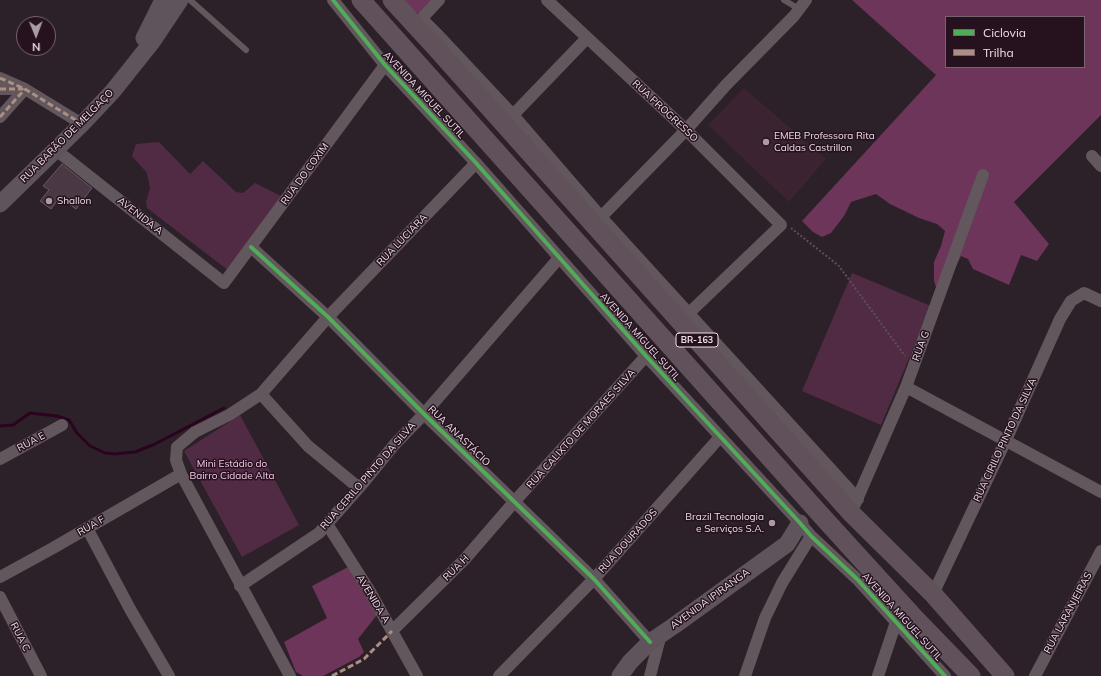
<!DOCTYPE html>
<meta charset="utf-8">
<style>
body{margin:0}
#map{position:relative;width:1101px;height:676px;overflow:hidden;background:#2c2128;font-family:Mulish,sans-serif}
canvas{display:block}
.legend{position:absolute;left:945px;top:16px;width:140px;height:52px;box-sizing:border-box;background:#26121f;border:1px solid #76646f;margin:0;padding:5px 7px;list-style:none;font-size:12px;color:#eddfe7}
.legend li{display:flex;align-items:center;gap:8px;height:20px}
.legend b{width:20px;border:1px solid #76646f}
.north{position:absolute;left:16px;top:16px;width:40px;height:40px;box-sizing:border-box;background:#26121f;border:1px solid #76646f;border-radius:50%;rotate:179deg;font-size:11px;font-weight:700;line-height:16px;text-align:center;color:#eddfe7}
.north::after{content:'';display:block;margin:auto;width:14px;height:18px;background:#a99ca4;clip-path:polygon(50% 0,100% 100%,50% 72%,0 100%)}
</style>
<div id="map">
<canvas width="1101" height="676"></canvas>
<ul class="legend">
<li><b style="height:5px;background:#51ab58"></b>Ciclovia</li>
<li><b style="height:5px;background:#ac8f84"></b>Trilha</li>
</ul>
<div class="north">N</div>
</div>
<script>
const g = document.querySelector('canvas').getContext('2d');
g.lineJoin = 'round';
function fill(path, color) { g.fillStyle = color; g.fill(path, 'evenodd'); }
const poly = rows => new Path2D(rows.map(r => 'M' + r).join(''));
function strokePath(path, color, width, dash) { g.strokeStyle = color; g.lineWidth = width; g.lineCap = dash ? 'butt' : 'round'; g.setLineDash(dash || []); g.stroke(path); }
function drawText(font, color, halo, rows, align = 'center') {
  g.font = font + ' Mulish,sans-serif'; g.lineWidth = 3; g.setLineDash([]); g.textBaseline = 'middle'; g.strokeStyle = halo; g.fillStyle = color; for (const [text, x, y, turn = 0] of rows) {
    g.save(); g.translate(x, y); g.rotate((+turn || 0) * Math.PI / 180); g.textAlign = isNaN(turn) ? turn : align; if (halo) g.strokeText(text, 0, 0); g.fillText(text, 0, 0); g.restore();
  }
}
fill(poly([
 [744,88,826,159,789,202,708,125]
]), '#3c2332');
fill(poly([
 [159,142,190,174,203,161,236,192,243,193,255,183,283,197,229,271,147,208,146,202,150,188,147,173,132,156,136,144],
 [852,273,931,306,881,425,802,391],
 [240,415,299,525,242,557,184,451]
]), '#512b44');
fill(poly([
 [403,0,436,0,421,16,408,6],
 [852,0,1101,0,1101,115,1014,202,1049,244,1037,261,1021,255,1009,285,973,269,968,259,961,256,956,266,938,293,934,281,934,262,941,246,945,231,937,224,919,218,890,204,876,194,851,202,844,216,831,233,822,237,813,232,802,221,936,75],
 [946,17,1084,17,1084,67,946,67],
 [348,567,377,615,358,639,364,652,359,657,323,676,303,676,296,672,284,642,327,618,312,586]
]), '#6c3559');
strokePath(poly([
 [0,426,13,425,30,413,57,416,69,420,77,433,90,446,105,453,115,454,135,452,155,444,224,408]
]), '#2a041f', 3);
const building = poly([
 [62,164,92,188,76,209,60,197,51,209,40,201,49,190,43,186,62,164]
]);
fill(building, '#4a3944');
strokePath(building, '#645960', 1);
strokePath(poly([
 [791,228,839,266,905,356]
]), '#595156', 2, [2, 2]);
strokePath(poly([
 [190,0,246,50],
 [784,0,799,9]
]), '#61575c', 6);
strokePath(poly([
 [333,0,385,65,476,163,646,356,800,523,811,536,857,579,945,676],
 [547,0,686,130,781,225,688,314],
 [421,21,424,16,439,0],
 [415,23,421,21,426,23,440,37,513,115,601,217,858,499],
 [0,78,25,89,82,124],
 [0,89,20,89],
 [513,115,587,38],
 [0,117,25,89],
 [56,150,224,283,385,65],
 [1092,156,1101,166],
 [601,217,686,130,726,85,794,16,806,0],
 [251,247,328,317,424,414,594,579,650,642],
 [906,387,1101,492],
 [261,394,229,415,195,432,177,447,176,460,181,474,290,676],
 [0,459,62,425],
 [359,488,308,446,261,394,328,317,476,163],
 [855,504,906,387,983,175],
 [327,524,369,590,417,676],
 [87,528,130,609,169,676],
 [0,577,53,548,181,474],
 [240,586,319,533,364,482,394,445,424,414,559,258],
 [933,594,1006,440,1060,319,1071,301,1084,293,1101,301],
 [0,597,41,676],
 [392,631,464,560,515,501,646,356],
 [499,676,594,579,720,437],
 [650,676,661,634],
 [745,676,765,618,782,583,811,536],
 [878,676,896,622],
 [1035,676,1101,551]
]), '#61575c', 12);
strokePath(poly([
 [144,38,163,0],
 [0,204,82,124,113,91,152,42,180,0],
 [620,676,630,662,650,642,675,625,787,544,800,523]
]), '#5f545b', 17);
strokePath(poly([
 [361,0,820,514,911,614,971,676],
 [392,0,437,49,851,513,933,594,1005,676]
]), '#61515b', 19);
strokePath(poly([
 [0,78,25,89,82,124],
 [0,89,23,89],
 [0,117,25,89],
 [332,676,364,659,392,631]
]), '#ac8f84', 3, [6, 3]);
strokePath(poly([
 [333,0,385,65,476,163,646,356,800,523,811,536,857,579,945,676],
 [251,247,328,317,424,414,594,579,650,642]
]), '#51ab58', 4);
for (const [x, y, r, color] of [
 [766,142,4,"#a99ca4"],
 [49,201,4,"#a99ca4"],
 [772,523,4,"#a99ca4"]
]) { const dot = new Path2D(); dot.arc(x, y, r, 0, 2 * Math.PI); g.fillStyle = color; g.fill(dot); strokePath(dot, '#26121f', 1.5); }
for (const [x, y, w] of [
 [697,340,42]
]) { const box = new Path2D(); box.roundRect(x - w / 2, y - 7, w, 14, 3); g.fillStyle = '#26121f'; g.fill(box); strokePath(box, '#eddfe7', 1); }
drawText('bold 9px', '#eddfe7', null, [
 ["BR-163",697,340]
]);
drawText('10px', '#eddfe7', '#26121f', [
 ["AVENIDA MIGUEL SUTIL",424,95,47],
 ["RUA PROGRESSO",665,111,43],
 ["RUA BARÃO DE MELGAÇO",67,136,-45],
 ["RUA DO COXIM",305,174,-54],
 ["AVENIDA A",140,216,38],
 ["RUA LUCIARA",402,240,-46],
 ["AVENIDA MIGUEL SUTIL",640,337,48],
 ["RUA G",921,346,-70],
 ["RUA CALIXTO DE MORAES SILVA",581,429,-48],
 ["RUA ANASTÁCIO",459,436,44],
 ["RUA CIRILO PINTO DA SILVA",1005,440,-65],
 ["RUA E",31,442,-28],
 ["RUA CERILO PINTO DA SILVA",368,476,-49],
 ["RUA F",91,526,-30],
 ["RUA DOURADOS",628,541,-48],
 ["RUA H",456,568,-45],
 ["AVENIDA A",373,599,59],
 ["AVENIDA IPIRANGA",710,599,-36],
 ["RUA LARANJEIRAS",1068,613,-62],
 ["AVENIDA MIGUEL SUTIL",902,617,48],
 ["RUA C",20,637,63]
]);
drawText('10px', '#eddfe7', '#26121f', [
 ["EMEB Professora Rita",774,136],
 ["Caldas Castrillon",774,148],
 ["Shallon",57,201],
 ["Brazil Tecnologia",764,517,"right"],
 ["e Serviços S.A.",764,529,"right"]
], 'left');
drawText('10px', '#f4cde3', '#26121f', [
 ["Mini Estádio do",232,464],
 ["Bairro Cidade Alta",232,476]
]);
</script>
